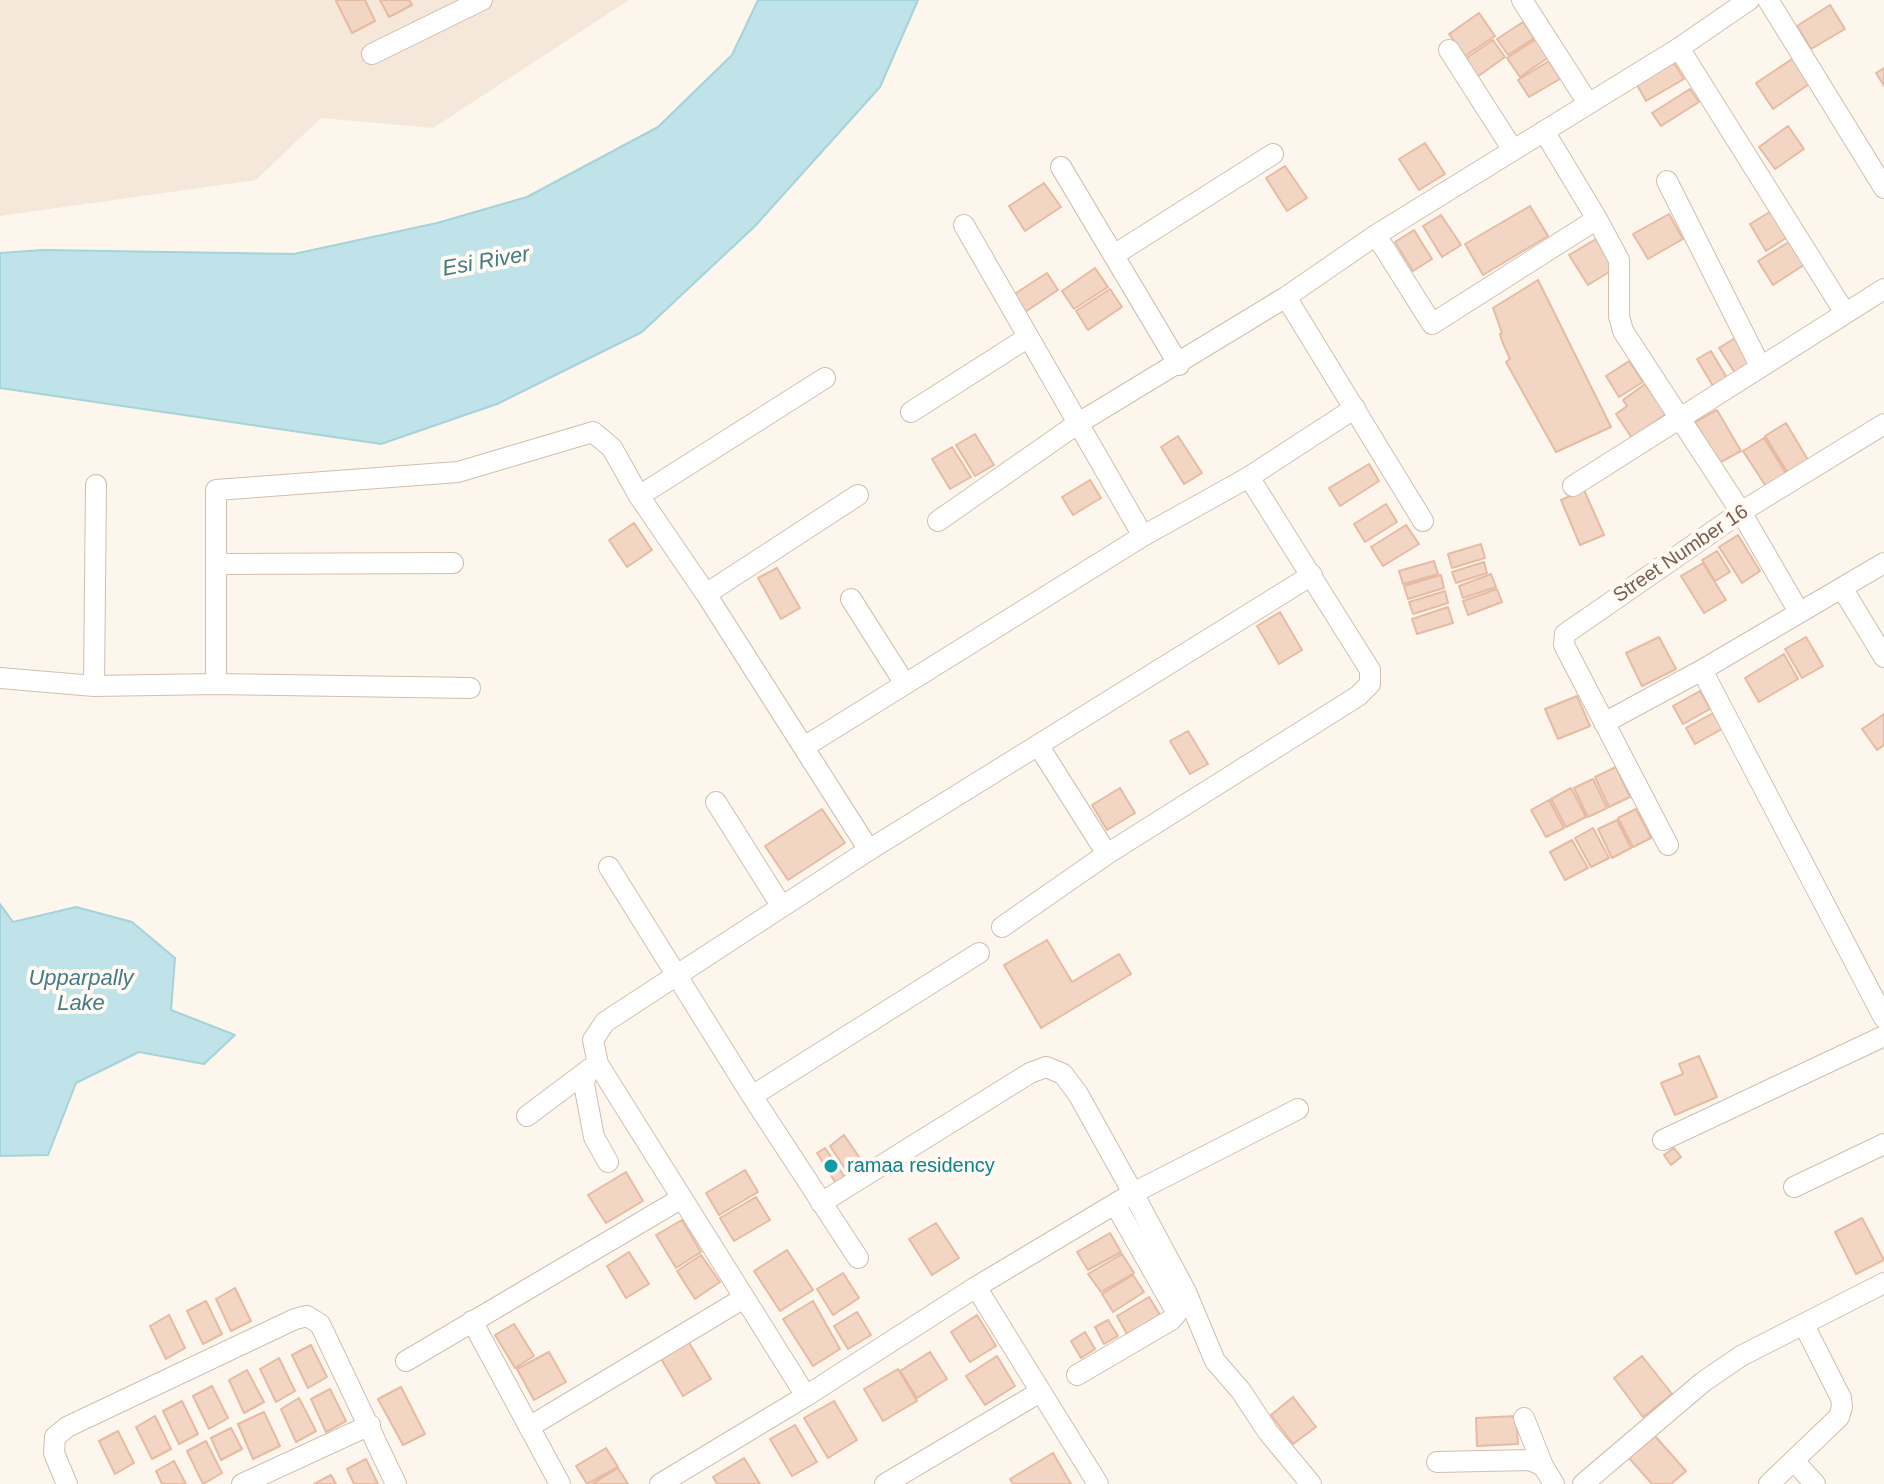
<!DOCTYPE html>
<style>
body{margin:0}
canvas{display:block;background:#fdf6ec}
</style>
<canvas width="1884" height="1484"></canvas>
<script>
const g = document.querySelector('canvas').getContext('2d');
g.lineJoin = 'round';
function fill(path, color) { g.fillStyle = color; g.fill(path, 'evenodd'); }
const poly = rows => new Path2D(rows.map(r => 'M' + r).join(''));
function strokePath(path, color, width, dash) { g.strokeStyle = color; g.lineWidth = width; g.lineCap = dash ? 'butt' : 'round'; g.setLineDash(dash || []); g.stroke(path); }
function drawText(font, color, halo, rows, align = 'center') {
  g.font = font + ' Arial,sans-serif'; g.lineWidth = 8; g.setLineDash([]); g.textBaseline = 'middle'; g.strokeStyle = halo; g.fillStyle = color; for (const [text, x, y, turn = 0] of rows) {
    g.save(); g.translate(x, y); g.rotate((+turn || 0) * Math.PI / 180); g.textAlign = isNaN(turn) ? turn : align; if (halo) g.strokeText(text, 0, 0); g.fillText(text, 0, 0); g.restore();
  }
}
fill(poly([
 [0,0,629,0,433,128,321,118,256,180,0,216]
]), '#f5e8da');
const water = poly([
 [758,0,918,0,880,87,755,226,642,332,497,404,381,444,0,388,0,253,43,250,294,254,437,223,527,197,658,127,732,55,758,0],
 [0,904,13,922,76,907,132,922,175,958,171,1010,235,1035,204,1064,139,1052,76,1083,48,1155,0,1156,0,904]
]);
fill(water, '#bfe3e8');
strokePath(water, '#a5d3da', 2);
const building = poly([
 [339,0,365,0,375,21,352,33,336,1,339,0],
 [380,0,409,0,412,5,389,17,380,0],
 [1830,5,1845,29,1811,49,1797,26,1830,5],
 [1479,13,1495,36,1465,56,1449,34,1479,13],
 [1523,22,1534,38,1508,55,1497,39,1523,22],
 [1536,39,1549,57,1520,77,1507,58,1536,39],
 [1493,40,1505,57,1477,77,1465,59,1493,40],
 [1795,57,1812,82,1773,109,1756,83,1795,57],
 [1549,61,1560,79,1529,97,1518,80,1549,61],
 [1674,63,1684,79,1646,101,1637,85,1674,63],
 [1884,68,1884,86,1876,73,1884,68],
 [1690,89,1699,102,1661,126,1652,113,1690,89],
 [1788,126,1804,149,1775,169,1759,147,1788,126],
 [1425,143,1445,174,1419,190,1399,159,1425,143],
 [1285,166,1307,198,1287,211,1266,178,1285,166],
 [1044,183,1061,207,1025,231,1009,206,1044,183],
 [1530,206,1548,236,1483,275,1465,244,1530,206],
 [1773,210,1789,236,1766,251,1750,224,1773,210],
 [1669,214,1683,239,1648,259,1633,234,1669,214],
 [1441,215,1461,245,1442,257,1423,226,1441,215],
 [1414,230,1432,259,1413,271,1395,242,1414,230],
 [1596,239,1614,269,1588,285,1569,255,1596,239],
 [1792,240,1807,263,1773,285,1758,261,1792,240],
 [1095,268,1108,287,1074,309,1062,291,1095,268],
 [1047,273,1058,290,1025,312,1013,295,1047,273],
 [1538,280,1611,427,1556,452,1506,362,1510,359,1502,341,1500,334,1502,333,1493,308,1538,280],
 [1110,289,1122,307,1088,330,1076,311,1110,289],
 [1735,338,1750,363,1735,373,1719,348,1735,338],
 [1711,351,1727,378,1713,386,1697,359,1711,351],
 [1629,361,1643,382,1619,397,1606,376,1629,361],
 [1645,384,1666,414,1632,438,1616,414,1627,406,1623,400,1645,384],
 [1717,410,1741,451,1719,463,1695,422,1717,410],
 [1786,423,1808,460,1788,473,1765,436,1786,423],
 [975,434,994,465,975,476,956,445,975,434],
 [1178,436,1202,473,1184,484,1161,447,1178,436],
 [1764,438,1787,475,1767,488,1743,451,1764,438],
 [952,447,971,477,950,489,932,459,952,447],
 [1369,464,1379,481,1340,506,1329,488,1369,464],
 [1090,480,1101,498,1073,515,1062,497,1090,480],
 [1584,490,1604,535,1580,545,1561,500,1584,490],
 [1386,504,1397,522,1365,542,1354,524,1386,504],
 [634,523,652,550,627,567,609,540,634,523],
 [1406,525,1419,544,1383,566,1371,547,1406,525],
 [1738,535,1760,571,1742,583,1719,547,1738,535],
 [1481,544,1485,558,1452,568,1448,554,1481,544],
 [1717,551,1730,572,1715,581,1702,560,1717,551],
 [1434,561,1438,574,1403,584,1399,571,1434,561],
 [1484,562,1487,573,1456,583,1452,572,1484,562],
 [1703,563,1726,600,1704,613,1681,576,1703,563],
 [777,568,800,608,781,619,758,578,777,568],
 [1491,574,1496,587,1463,598,1459,586,1491,574],
 [1441,575,1444,588,1408,599,1404,586,1441,575],
 [1497,589,1502,602,1468,615,1463,601,1497,589],
 [1445,591,1448,603,1413,614,1409,602,1445,591],
 [1448,607,1453,623,1417,634,1412,619,1448,607],
 [1280,612,1302,650,1279,664,1257,626,1280,612],
 [1659,637,1676,669,1642,686,1626,653,1659,637],
 [1806,637,1823,666,1802,678,1785,649,1806,637],
 [1784,654,1798,679,1759,702,1745,678,1784,654],
 [1700,691,1710,709,1683,724,1673,706,1700,691],
 [1577,696,1590,726,1558,739,1545,709,1577,696],
 [1713,713,1722,729,1695,744,1686,728,1713,713],
 [1884,714,1884,745,1877,750,1862,729,1884,714],
 [1188,731,1208,764,1190,774,1170,741,1188,731],
 [1616,767,1630,797,1609,807,1595,777,1616,767],
 [1593,779,1607,808,1588,817,1574,788,1593,779],
 [1120,788,1135,813,1107,830,1092,805,1120,788],
 [1571,788,1586,817,1566,827,1551,799,1571,788],
 [1549,800,1564,828,1546,837,1531,810,1549,800],
 [822,809,845,843,788,880,765,846,822,809],
 [1636,809,1651,838,1633,847,1618,818,1636,809],
 [1617,820,1631,848,1612,858,1598,829,1617,820],
 [1593,828,1609,858,1591,867,1575,838,1593,828],
 [1572,840,1588,868,1565,880,1550,852,1572,840],
 [1047,940,1072,982,1119,954,1131,974,1041,1028,1004,965,1047,940],
 [1699,1056,1717,1097,1675,1115,1661,1083,1683,1074,1679,1064,1699,1056],
 [844,1135,866,1167,850,1176,830,1146,844,1135],
 [825,1148,846,1179,837,1185,817,1153,825,1148],
 [1674,1148,1681,1157,1671,1165,1664,1155,1674,1148],
 [745,1170,758,1192,719,1215,706,1193,745,1170],
 [626,1172,643,1201,606,1223,588,1195,626,1172],
 [756,1197,770,1220,734,1241,720,1218,756,1197],
 [1862,1218,1884,1260,1856,1274,1835,1232,1862,1218],
 [682,1220,701,1252,676,1268,656,1235,682,1220],
 [936,1223,959,1258,932,1275,909,1239,936,1223],
 [1110,1233,1121,1252,1088,1270,1077,1252,1110,1233],
 [787,1250,813,1290,780,1311,754,1271,787,1250],
 [629,1252,649,1284,626,1298,607,1266,629,1252],
 [1122,1254,1134,1273,1101,1292,1088,1274,1122,1254],
 [701,1255,720,1282,695,1299,677,1271,701,1255],
 [843,1273,859,1298,833,1315,817,1289,843,1273],
 [1133,1275,1144,1292,1113,1312,1102,1294,1133,1275],
 [235,1288,251,1321,231,1331,216,1299,235,1288],
 [1149,1297,1160,1315,1127,1334,1117,1316,1149,1297],
 [206,1301,222,1334,203,1344,187,1311,206,1301],
 [813,1301,840,1349,813,1366,783,1319,813,1301],
 [857,1312,871,1335,848,1349,834,1326,857,1312],
 [169,1315,185,1348,166,1359,150,1326,169,1315],
 [977,1315,996,1346,970,1362,951,1332,977,1315],
 [1108,1320,1118,1336,1104,1344,1095,1327,1108,1320],
 [514,1324,534,1356,515,1368,495,1335,514,1324],
 [1085,1332,1095,1349,1081,1358,1071,1341,1085,1332],
 [688,1341,711,1379,683,1396,660,1357,688,1341],
 [311,1345,327,1377,308,1388,292,1355,311,1345],
 [549,1352,566,1382,534,1400,517,1369,549,1352],
 [930,1352,947,1379,917,1398,900,1371,930,1352],
 [997,1356,1015,1386,985,1405,966,1376,997,1356],
 [1642,1356,1672,1394,1643,1417,1614,1378,1642,1356],
 [279,1358,295,1391,276,1402,260,1369,279,1358],
 [898,1369,917,1401,883,1421,864,1389,898,1369],
 [247,1370,264,1402,244,1413,229,1380,247,1370],
 [212,1386,228,1418,209,1429,193,1396,212,1386],
 [401,1387,425,1434,403,1445,378,1399,401,1387],
 [330,1389,346,1421,326,1432,311,1399,330,1389],
 [1293,1397,1316,1427,1293,1444,1271,1415,1293,1397],
 [299,1398,316,1431,296,1442,281,1409,299,1398],
 [182,1401,198,1434,179,1444,163,1411,182,1401],
 [834,1401,857,1440,828,1458,804,1418,834,1401],
 [264,1412,280,1446,253,1459,238,1424,264,1412],
 [155,1416,171,1449,152,1459,136,1427,155,1416],
 [1516,1416,1518,1444,1477,1446,1476,1418,1516,1416],
 [795,1425,817,1462,792,1476,770,1439,795,1425],
 [231,1428,242,1449,221,1460,211,1438,231,1428],
 [118,1431,134,1463,115,1474,99,1441,118,1431],
 [1655,1436,1686,1471,1671,1484,1652,1484,1629,1458,1655,1436],
 [206,1441,222,1473,203,1484,187,1451,206,1441],
 [606,1448,618,1467,587,1484,576,1466,606,1448],
 [1053,1453,1071,1484,1013,1484,1010,1479,1053,1453],
 [744,1458,760,1484,717,1484,713,1477,744,1458],
 [366,1459,378,1484,354,1484,347,1469,366,1459],
 [174,1461,186,1484,162,1484,156,1471,174,1461],
 [618,1468,628,1484,592,1484,618,1468],
 [331,1475,336,1484,314,1484,331,1475]
]);
fill(building, '#f3d5c3');
strokePath(building, '#e6bba3', 2);
const minor = poly([
 [1522,0,1588,103],
 [1768,0,1884,188],
 [1679,48,1845,313],
 [1449,50,1513,150],
 [372,54,482,0],
 [1544,131,1597,219,1619,260,1619,316,1623,331,1741,512,1799,612],
 [1061,167,1179,365],
 [1667,181,1760,366],
 [964,225,1143,536],
 [1376,235,1432,324,1597,219],
 [1114,255,1273,154],
 [1286,297,1423,521],
 [911,412,1027,338],
 [1573,486,1884,289],
 [639,496,825,378],
 [938,521,1077,424,1286,297,1376,235,1679,48,1749,0],
 [217,564,453,563],
 [1842,588,1884,657],
 [706,594,858,495],
 [851,599,905,684],
 [1702,670,1884,1018],
 [0,678,94,686,216,684,470,688],
 [216,684,216,490,458,472,593,432,612,448,639,496,706,594,869,850],
 [94,686,96,485],
 [1604,723,1702,670,1884,563],
 [1038,745,1107,854],
 [804,747,1143,536,1249,477,1355,408],
 [716,802,782,907],
 [1668,845,1564,645,1565,634,1741,512,1884,424],
 [609,867,752,1096,858,1258],
 [1002,927,1107,854,1358,696,1370,684,1370,670,1249,477],
 [587,1071,584,1084,594,1137,608,1162],
 [752,1096,979,953],
 [527,1116,591,1068],
 [1663,1140,1884,1036],
 [1794,1187,1884,1144],
 [821,1203,1030,1073,1046,1067,1063,1074,1078,1094,1133,1193,1298,1109],
 [976,1287,1098,1484],
 [472,1321,560,1484],
 [406,1361,682,1198],
 [1077,1375,1171,1320,1177,1313,1115,1204],
 [806,1396,598,1064,593,1040,605,1022,869,850,1312,575],
 [1524,1418,1543,1466,1554,1484],
 [529,1427,744,1298],
 [1794,1461,1815,1484],
 [1437,1462,1530,1460,1543,1466],
 [67,1484,54,1453,55,1437,67,1427,295,1319,307,1316,320,1324,396,1484],
 [242,1484,370,1425],
 [660,1484,806,1396,976,1287,1133,1193,1186,1292,1215,1361,1241,1391,1268,1432,1311,1484],
 [885,1484,1040,1392],
 [1583,1484,1703,1382,1741,1356,1884,1283],
 [1769,1484,1839,1417,1842,1407,1841,1398,1804,1325]
]);
strokePath(minor, '#d1beb0', 22);
strokePath(minor, '#fff', 20);
for (const [x, y, r, color] of [
 [831,1166,8,"#0f9aa8"]
]) { const dot = new Path2D(); dot.arc(x, y, r, 0, 2 * Math.PI); g.fillStyle = color; g.fill(dot); strokePath(dot, '#fffaf3', 3); }
drawText('20px', '#7a5c4d', '#fffaf3', [
 ["Street Number 16",1681,554,-34]
]);
drawText('20px', '#0d838f', '#fffaf3', [
 ["ramaa residency",847,1166]
], 'left');
drawText('italic 22px', '#437c86', '#fffaf3', [
 ["Esi River",486,262,-10],
 ["Upparpally",81,979],
 ["Lake",81,1004]
]);
</script>
